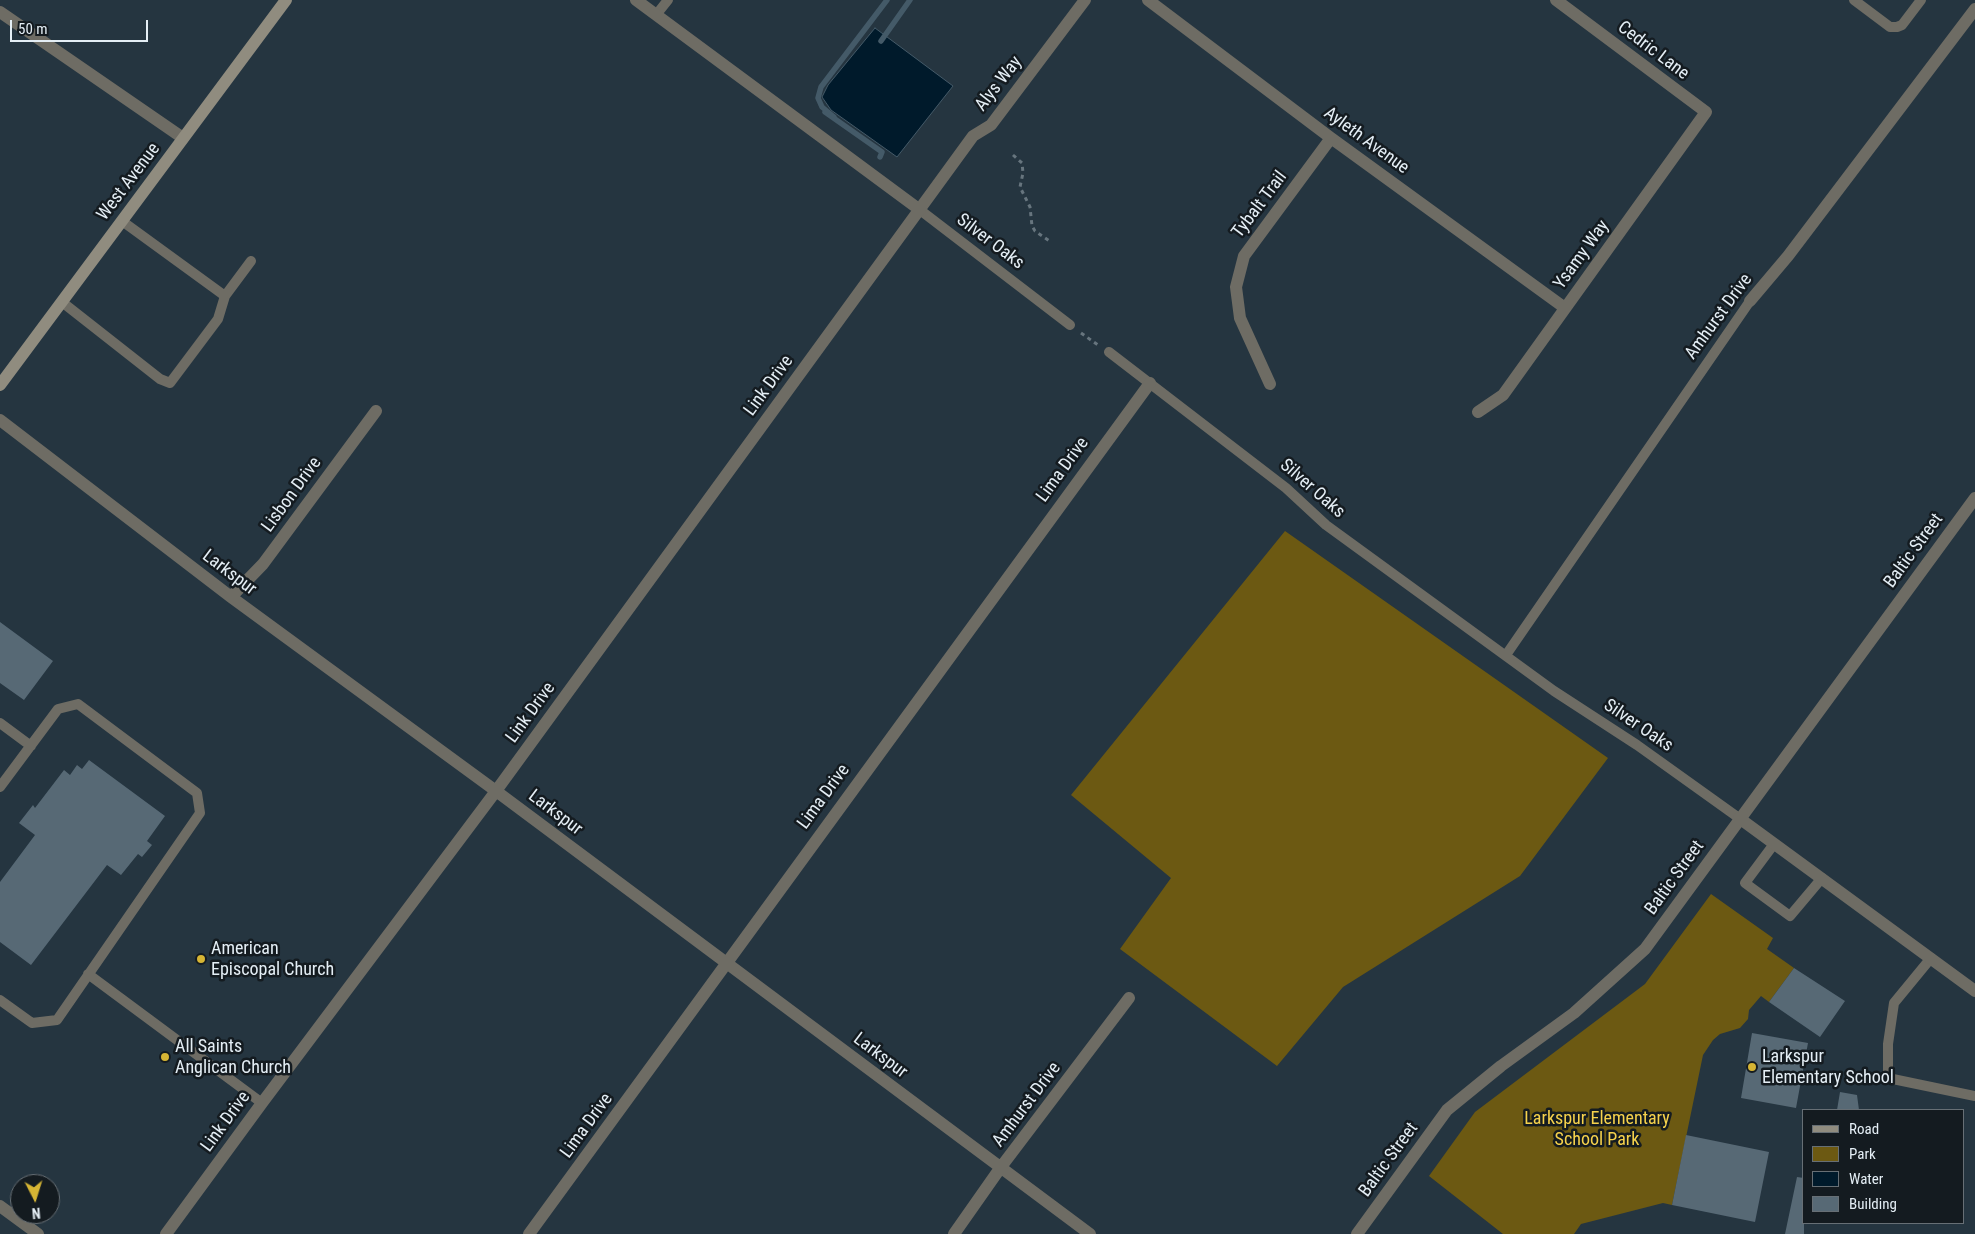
<!DOCTYPE html>
<style>
body{margin:0}
#map{position:relative;width:1975px;height:1234px;overflow:hidden;background:#253540;font-family:"Roboto Condensed",sans-serif}
canvas{display:block}
.legend{position:absolute;left:1802px;top:1109px;width:162px;height:115px;box-sizing:border-box;background:#141b20;border:1px solid #676f75;margin:0;padding:6px 9px;list-style:none;font-size:15px;color:#e4eef5}
.legend li{display:flex;align-items:center;gap:10px;height:25px}
.legend b{width:25px;border:1px solid #676f75}
.north{position:absolute;left:10px;top:1174px;width:50px;height:50px;box-sizing:border-box;background:#141b20;border:1px solid #676f75;border-radius:50%;rotate:175deg;font-size:14px;font-weight:700;line-height:20px;text-align:center;color:#e4eef5}
.north::after{content:'';display:block;margin:auto;width:18px;height:22px;background:#d6b534;clip-path:polygon(50% 0,100% 100%,50% 72%,0 100%)}
.scale{position:absolute;left:10px;top:20px;width:138px;height:22px;box-sizing:border-box;border:2px solid #e4eef5;border-top:0;padding-left:6px;font-size:15px;line-height:18px;white-space:nowrap;color:#e4eef5;-webkit-text-stroke:4px #141b20;paint-order:stroke}
</style>
<div id="map">
<canvas width="1975" height="1234"></canvas>
<ul class="legend">
<li><b style="height:6px;background:#908c7f"></b>Road</li>
<li><b style="height:14px;background:#6c5912"></b>Park</li>
<li><b style="height:14px;background:#001a2b"></b>Water</li>
<li><b style="height:14px;background:#576975"></b>Building</li>
</ul>
<div class="north">N</div>
<div class="scale">50 m</div>
</div>
<script>
const g = document.querySelector('canvas').getContext('2d');
g.lineJoin = 'round';
function fill(path, color) { g.fillStyle = color; g.fill(path, 'evenodd'); }
const poly = rows => new Path2D(rows.map(r => 'M' + r).join(''));
function strokePath(path, color, width, dash) { g.strokeStyle = color; g.lineWidth = width; g.lineCap = dash ? 'butt' : 'round'; g.setLineDash(dash || []); g.stroke(path); }
function drawText(font, color, halo, rows, align = 'center') {
  g.font = font + ' "Roboto Condensed",sans-serif'; g.lineWidth = 5; g.setLineDash([]); g.textBaseline = 'middle'; g.strokeStyle = halo; g.fillStyle = color; for (const [text, x, y, turn = 0] of rows) {
    g.save(); g.translate(x, y); g.rotate((+turn || 0) * Math.PI / 180); g.textAlign = isNaN(turn) ? turn : align; if (halo) g.strokeText(text, 0, 0); g.fillText(text, 0, 0); g.restore();
  }
}
fill(poly([
 [1285,531,1608,758,1520,876,1343,987,1277,1066,1120,949,1171,878,1071,795],
 [1711,894,1773,938,1767,949,1794,968,1769,1002,1761,996,1749,1010,1748,1019,1740,1028,1720,1034,1713,1040,1703,1055,1672,1205,1663,1203,1581,1224,1574,1234,1503,1234,1429,1176,1475,1112,1645,984]
]), '#6c5912');
const water = poly([
 [875,28,953,86,897,157,831,110,822,97,828,85,875,28]
]);
fill(water, '#001a2b');
strokePath(water, '#445a68', 1);
strokePath(poly([
 [881,41,910,0],
 [880,157,882,152,825,112,834,117,822,107,818,98,821,87,887,0]
]), '#445a68', 5.5);
fill(poly([
 [0,622,53,661,24,700,0,683],
 [89,760,165,816,147,841,152,845,142,857,138,854,121,875,107,865,31,965,0,942,0,882,35,835,19,823,33,805,35,808,64,770,70,775,77,765,82,769],
 [1794,968,1845,1001,1820,1037,1769,1002],
 [1752,1033,1808,1043,1796,1108,1741,1098],
 [1840,1092,1857,1095,1859,1110,1837,1110],
 [1686,1135,1769,1152,1755,1222,1672,1205],
 [1797,1177,1804,1178,1804,1234,1785,1234]
]), '#576975');
strokePath(poly([
 [1013,155,1022,163,1023,173,1020,187,1030,207,1032,226,1035,231,1051,242],
 [1081,333,1098,345]
]), '#67757e', 3, [4, 4]);
strokePath(poly([
 [1854,0,1890,27,1897,27,1902,25,1921,0],
 [656,15,668,0],
 [920,210,1070,325],
 [122,221,225,296,251,261],
 [62,302,160,379,170,383,218,319,225,296],
 [1109,352,1286,488,1326,525,1554,691,1637,745,1739,818],
 [1506,655,1750,301],
 [0,723,31,746],
 [0,787,58,709,78,704,197,793,200,813,57,1020,32,1023,0,1000],
 [1774,844,1745,883,1790,916,1822,878],
 [1931,958,1894,1003,1888,1044,1888,1078,1975,1096],
 [88,974,262,1103]
]), '#6e6c64', 10);
strokePath(poly([
 [636,0,920,210],
 [1148,0,1331,138,1565,308],
 [0,12,183,138],
 [1750,301,1788,256,1975,9],
 [1270,384,1240,318,1236,287,1244,256,1331,138],
 [1478,412,1503,395,1706,112,1556,0],
 [0,420,231,597,496,791,1090,1234],
 [231,597,263,564,376,411],
 [1739,818,1975,991],
 [0,1206,38,1234],
 [166,1234,262,1103,496,791,973,136,991,125,1085,0],
 [529,1234,1150,383],
 [954,1234,1001,1167,1129,998],
 [1357,1234,1447,1110,1501,1066,1574,1013,1645,949,1975,498]
]), '#6e6c64', 12);
strokePath(poly([
 [0,385,286,0]
]), '#908c7f', 12);
for (const [x, y, r, color] of [
 [201,959,5,"#d6b534"],
 [165,1057,5,"#d6b534"],
 [1752,1067,5,"#d6b534"]
]) { const dot = new Path2D(); dot.arc(x, y, r, 0, 2 * Math.PI); g.fillStyle = color; g.fill(dot); strokePath(dot, '#141b20', 2); }
drawText('18px', '#e4eef5', '#141b20', [
 ["Cedric Lane",1653,51,37],
 ["Alys Way",999,84,-52],
 ["Ayleth Avenue",1366,141,36],
 ["West Avenue",129,182,-53],
 ["Tybalt Trail",1260,205,-53],
 ["Silver Oaks",990,242,37],
 ["Ysamy Way",1582,255,-54],
 ["Amhurst Drive",1719,317,-54],
 ["Link Drive",769,386,-54],
 ["Lima Drive",1063,470,-54],
 ["Silver Oaks",1312,489,41],
 ["Lisbon Drive",292,495,-54],
 ["Baltic Street",1914,551,-54],
 ["Larkspur",229,573,37],
 ["Link Drive",531,713,-54],
 ["Silver Oaks",1638,726,34],
 ["Lima Drive",824,797,-54],
 ["Larkspur",555,813,37],
 ["Baltic Street",1675,878,-54],
 ["Larkspur",880,1056,37],
 ["Amhurst Drive",1027,1105,-53],
 ["Link Drive",226,1122,-54],
 ["Lima Drive",587,1126,-54],
 ["Baltic Street",1389,1160,-54]
]);
drawText('18px', '#e4eef5', '#141b20', [
 ["American",211,949],
 ["Episcopal Church",211,970],
 ["All Saints",175,1047],
 ["Anglican Church",175,1068],
 ["Larkspur",1762,1057],
 ["Elementary School",1762,1078]
], 'left');
drawText('18px', '#f6d24c', '#141b20', [
 ["Larkspur Elementary",1597,1119],
 ["School Park",1597,1140]
]);
</script>
